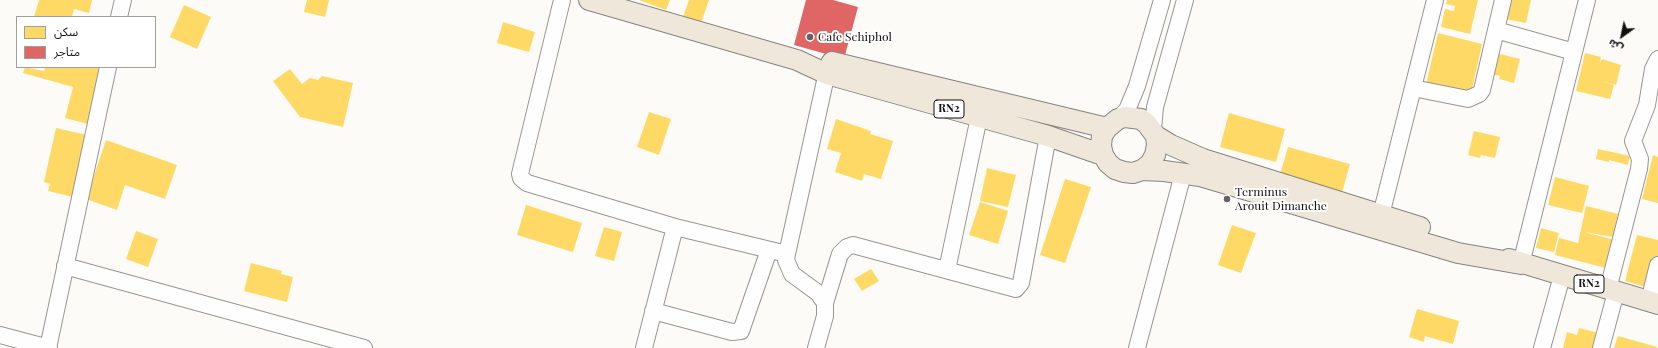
<!DOCTYPE html>
<meta charset="utf-8">
<style>
body{margin:0}
#map{position:relative;width:1658px;height:348px;overflow:hidden;background:#fdfbf7;font-family:"Playfair Display","Noto Sans Arabic",serif}
canvas{display:block}
.legend{position:absolute;left:16px;top:16px;width:140px;height:52px;box-sizing:border-box;background:#fff;border:1px solid #a0a0a0;margin:0;padding:5px 7px;list-style:none;font-size:12px;color:#111}
.legend li{display:flex;align-items:center;gap:8px;height:20px}
.legend b{width:20px;border:1px solid #a0a0a0}
.north{position:absolute;left:1602px;top:16px;width:40px;height:40px;-webkit-text-stroke:3px #fff;paint-order:stroke;rotate:213deg;font-size:11px;font-weight:700;line-height:16px;text-align:center;color:#111}
.north::after{content:'';display:block;margin:auto;width:14px;height:18px;background:#111;clip-path:polygon(50% 0,100% 100%,50% 72%,0 100%)}
</style>
<div id="map">
<canvas width="1658" height="348"></canvas>
<ul class="legend">
<li><b style="height:11px;background:#ffd966"></b>سكن</li>
<li><b style="height:11px;background:#e06666"></b>متاجر</li>
</ul>
<div class="north">ش</div>
</div>
<script>
const g = document.querySelector('canvas').getContext('2d');
g.lineJoin = 'round';
function fill(path, color) { g.fillStyle = color; g.fill(path, 'evenodd'); }
const poly = rows => new Path2D(rows.map(r => 'M' + r).join(''));
function strokePath(path, color, width, dash) { g.strokeStyle = color; g.lineWidth = width; g.lineCap = dash ? 'butt' : 'round'; g.setLineDash(dash || []); g.stroke(path); }
function drawText(font, color, halo, rows, align = 'center') {
  g.font = font + ' "Playfair Display",serif'; g.lineWidth = 4; g.setLineDash([]); g.textBaseline = 'middle'; g.strokeStyle = halo; g.fillStyle = color; for (const [text, x, y, turn = 0] of rows) {
    g.save(); g.translate(x, y); g.rotate((+turn || 0) * Math.PI / 180); g.textAlign = isNaN(turn) ? turn : align; if (halo) g.strokeText(text, 0, 0); g.fillText(text, 0, 0); g.restore();
  }
}
fill(poly([
 [39,0,92,0,89,13,74,9,72,17,34,17],
 [307,0,329,0,325,17,304,12],
 [639,0,670,0,666,10],
 [689,0,709,0,701,23,683,17],
 [1447,0,1478,0,1470,34,1441,27,1445,9,1454,11,1455,6,1446,4],
 [1509,0,1531,0,1526,23,1505,19],
 [184,5,211,17,197,49,170,37],
 [503,22,535,32,529,52,497,43],
 [1438,33,1482,44,1471,94,1426,84],
 [1496,53,1520,59,1514,83,1499,79,1500,76,1491,74],
 [1585,53,1601,57,1600,64,1602,59,1621,65,1616,85,1602,81,1614,85,1610,99,1576,91],
 [25,67,44,71,45,67,103,67,88,124,65,118,73,87,23,73],
 [290,69,302,84,310,78,318,80,322,76,353,83,343,127,300,117,273,81],
 [649,112,671,119,659,155,637,147],
 [1229,113,1285,129,1276,162,1220,147],
 [836,119,871,131,870,134,893,141,881,179,864,174,862,181,835,172,841,153,827,149],
 [56,128,87,135,73,197,48,191,50,184,44,182],
 [1474,131,1500,137,1495,158,1481,155,1480,158,1468,155],
 [106,140,177,165,165,199,125,185,117,210,86,199],
 [1288,147,1350,164,1341,196,1279,178],
 [1598,149,1630,156,1628,165,1609,160,1609,162,1596,159],
 [1653,155,1658,157,1658,203,1642,199],
 [987,168,1016,175,1008,207,980,201],
 [1555,177,1589,186,1582,213,1548,205],
 [1065,179,1091,187,1065,263,1040,255],
 [980,202,1008,211,998,244,969,235],
 [526,205,582,223,573,252,517,235],
 [1586,206,1618,214,1613,237,1585,232,1614,240,1606,268,1555,255,1559,238,1578,243],
 [1232,225,1256,233,1241,273,1218,265],
 [604,227,622,232,614,261,595,256],
 [1541,228,1559,233,1554,252,1536,248],
 [136,231,158,239,148,267,126,259],
 [1637,235,1658,240,1658,256,1649,288,1625,281],
 [251,263,282,271,281,274,293,277,287,302,244,291],
 [871,269,879,281,862,291,854,279],
 [1417,309,1459,321,1453,344,1425,336,1424,342,1409,337],
 [1579,328,1599,333,1595,348,1563,348,1567,332,1577,335],
 [1618,336,1657,347,1657,348,1614,348]
]), '#ffd966');
fill(poly([
 [806,0,833,0,858,7,844,59,794,45]
]), '#e06666');
const minor = poly([
 [562,0,520,174,521,178,527,183,675,227],
 [119,17,123,0],
 [1496,30,1574,52],
 [1413,88,1468,99,1479,94,1482,90,1503,0],
 [1118,119,1127,110,1137,86,1162,0],
 [1153,130,1155,107,1185,0],
 [1381,215,1435,0],
 [787,254,786,260,792,274,818,293,825,303,825,316,816,348],
 [1521,264,1587,0],
 [65,266,364,348],
 [947,270,979,117],
 [1608,289,1639,169,1640,159,1633,141,1647,105,1653,69,1658,59],
 [1649,301,1658,265],
 [825,303,840,254,847,247,853,245,1016,289,1021,283,1048,136],
 [653,311,732,332,741,331,769,250],
 [0,335,49,348],
 [48,348,108,67],
 [644,348,675,227,787,254,829,63],
 [1137,348,1183,174],
 [1542,348,1562,276],
 [1601,348,1616,292]
]);
const major = poly([
 [589,0,797,60,827,74,1048,136,1103,155],
 [832,62,1107,128],
 [1156,136,1171,145,1203,159,1420,227],
 [1142,170,1150,164,1155,155,1157,145,1156,136,1147,124,1141,119,1125,117,1118,119,1107,128,1102,136,1101,146,1103,155,1108,163,1115,169,1124,172,1133,173,1142,170,1164,171,1200,176,1458,253,1521,264],
 [1509,259,1658,304]
]);
strokePath(minor, '#979695', 18);
strokePath(major, '#858482', 22);
strokePath(minor, '#fffefe', 16);
strokePath(major, '#eee7da', 20);
for (const [x, y, r, color] of [
 [810,37,4,"#646362"],
 [1227,199,4,"#646362"]
]) { const dot = new Path2D(); dot.arc(x, y, r, 0, 2 * Math.PI); g.fillStyle = color; g.fill(dot); strokePath(dot, '#fff', 1.5); }
for (const [x, y, w] of [
 [949,109,30],
 [1589,284,30]
]) { const box = new Path2D(); box.roundRect(x - w / 2, y - 9, w, 18, 3); g.fillStyle = '#fff'; g.fill(box); strokePath(box, '#111', 1); }
drawText('bold 11px', '#111', null, [
 ["RN2",949,109],
 ["RN2",1589,284]
]);
drawText('12px', '#111', '#fff', [
 ["Cafe Schiphol",818,37],
 ["Terminus",1235,192],
 ["Arouit Dimanche",1235,206]
], 'left');
</script>
